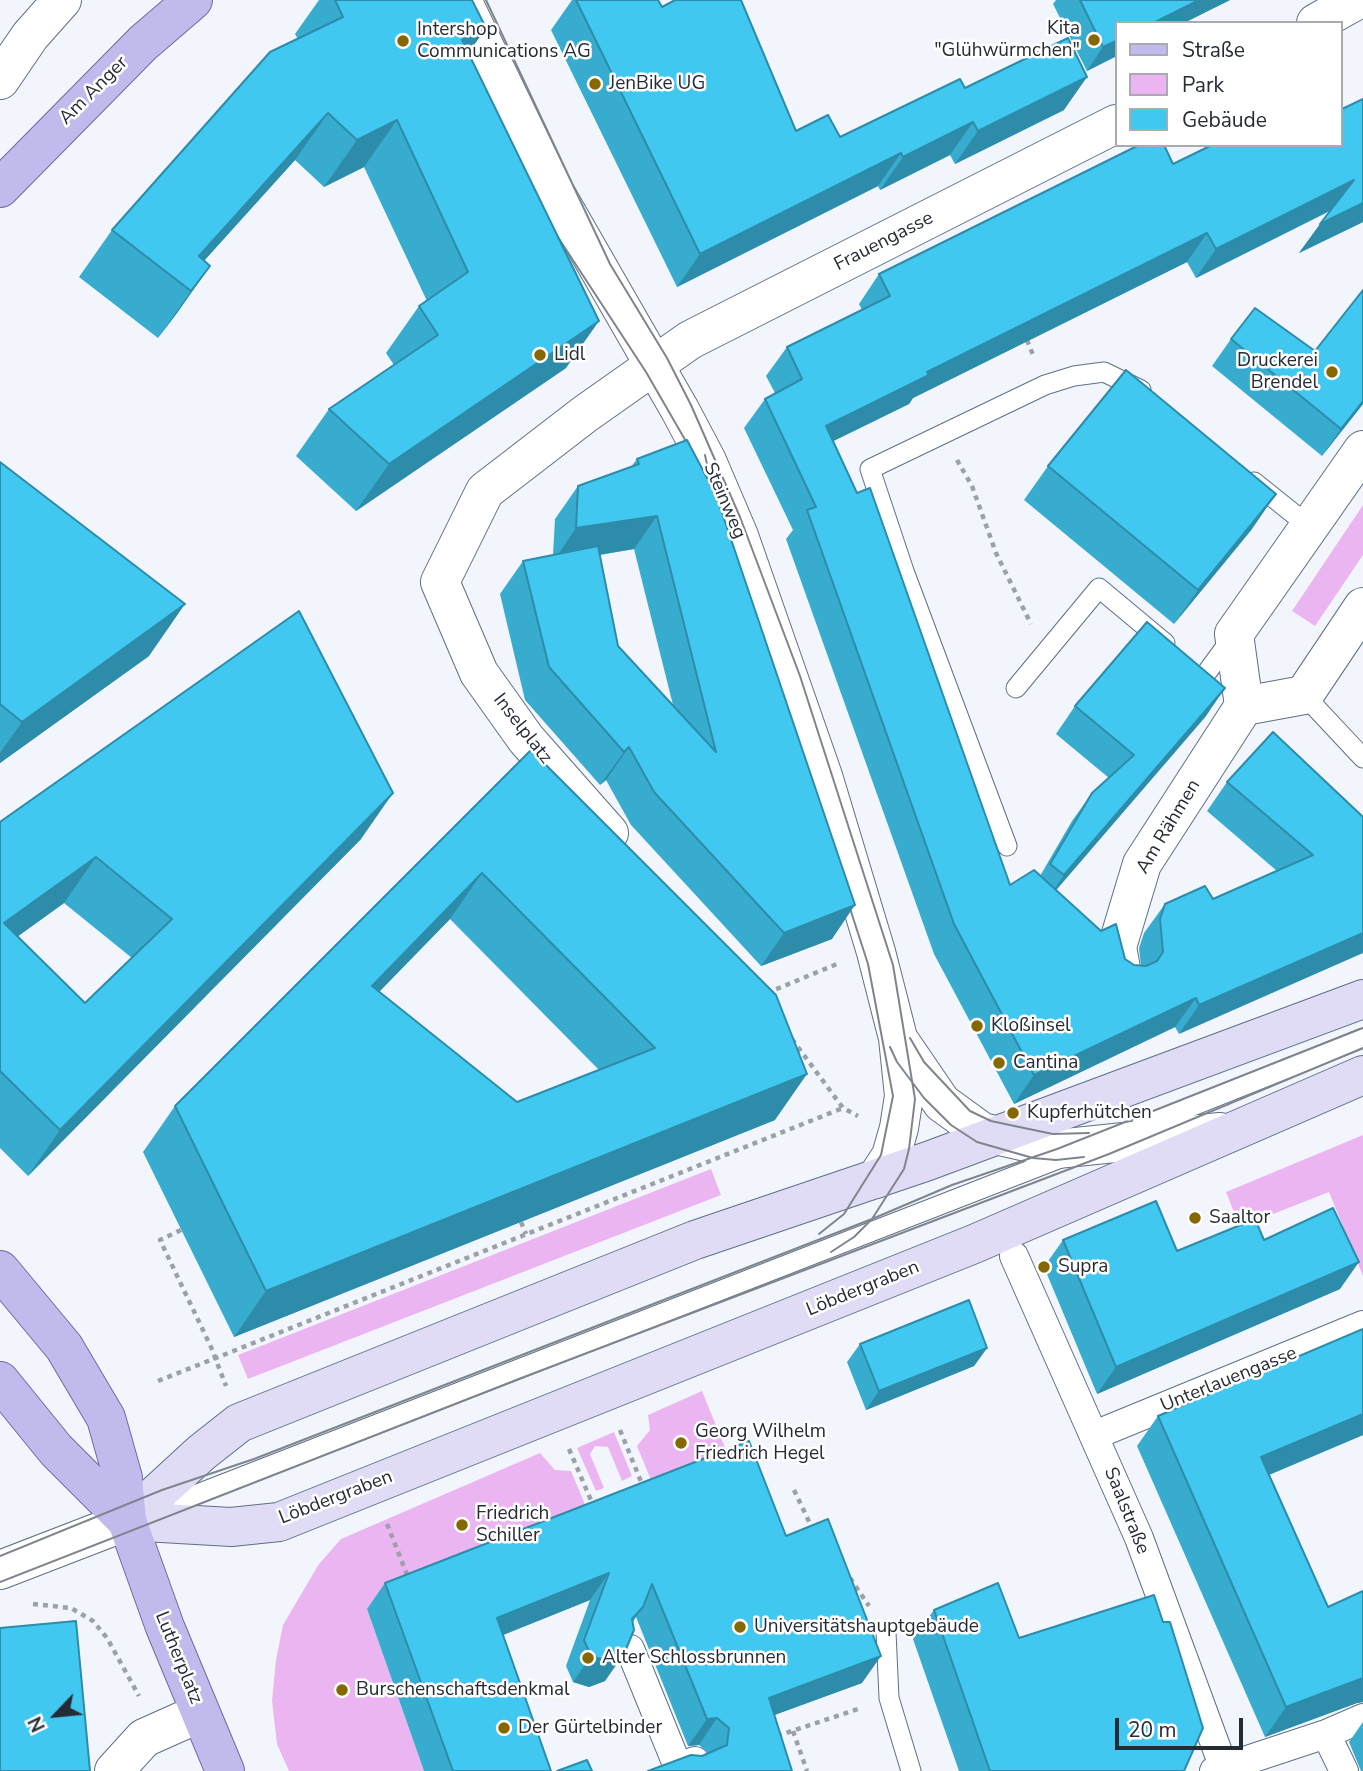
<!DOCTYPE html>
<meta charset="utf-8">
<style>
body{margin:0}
#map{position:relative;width:1363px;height:1771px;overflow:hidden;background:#f2f6fc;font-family:"Nunito Sans",sans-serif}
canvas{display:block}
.legend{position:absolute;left:1115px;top:21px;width:228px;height:126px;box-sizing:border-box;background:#fff;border:2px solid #a8abaf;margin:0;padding:9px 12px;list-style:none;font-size:21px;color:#252c36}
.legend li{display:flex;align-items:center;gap:14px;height:35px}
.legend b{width:35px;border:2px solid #a8abaf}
.north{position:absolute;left:21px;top:1680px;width:70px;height:70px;-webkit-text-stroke:5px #fff;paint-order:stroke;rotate:244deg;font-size:19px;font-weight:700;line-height:28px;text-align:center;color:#252c36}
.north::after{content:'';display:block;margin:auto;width:24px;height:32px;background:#252c36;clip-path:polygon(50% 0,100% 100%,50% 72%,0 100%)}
.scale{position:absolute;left:1115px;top:1718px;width:128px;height:32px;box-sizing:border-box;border:4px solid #252c36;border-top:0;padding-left:9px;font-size:21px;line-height:24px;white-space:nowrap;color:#252c36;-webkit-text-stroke:5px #fff;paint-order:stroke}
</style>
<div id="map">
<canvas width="1363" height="1771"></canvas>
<ul class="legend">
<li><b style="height:9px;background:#c1baec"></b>Straße</li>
<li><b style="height:19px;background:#ebb5f2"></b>Park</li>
<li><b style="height:19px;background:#40c8f1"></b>Gebäude</li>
</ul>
<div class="north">N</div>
<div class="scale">20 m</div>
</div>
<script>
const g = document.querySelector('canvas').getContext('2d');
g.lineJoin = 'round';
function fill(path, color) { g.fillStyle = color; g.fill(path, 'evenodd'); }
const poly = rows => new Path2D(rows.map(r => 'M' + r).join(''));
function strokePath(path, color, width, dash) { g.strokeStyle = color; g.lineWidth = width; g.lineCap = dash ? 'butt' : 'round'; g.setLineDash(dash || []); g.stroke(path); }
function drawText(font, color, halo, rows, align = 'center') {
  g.font = font + ' "Nunito Sans",sans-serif'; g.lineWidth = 5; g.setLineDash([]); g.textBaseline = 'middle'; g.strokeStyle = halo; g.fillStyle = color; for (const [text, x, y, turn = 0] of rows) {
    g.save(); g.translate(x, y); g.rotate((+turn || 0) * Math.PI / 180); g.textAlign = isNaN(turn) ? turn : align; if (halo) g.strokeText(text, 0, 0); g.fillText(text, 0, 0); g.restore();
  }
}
fill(poly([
 [1363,505,1363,555,1315,626,1292,611],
 [1363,1135,1363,1276,1329,1192,1240,1227,1226,1192],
 [711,1169,721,1195,248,1379,238,1355],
 [702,1391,733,1467,658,1497,637,1446,650,1430,648,1415],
 [614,1432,632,1476,622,1481,608,1447,595,1446,590,1454,604,1488,596,1491,577,1448],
 [540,1453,555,1470,571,1471,592,1521,367,1609,424,1771,289,1771,277,1744,272,1701,276,1660,283,1625,319,1564,341,1539]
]), '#ebb5f2');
const service = poly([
 [1254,482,1310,527],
 [1205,675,1232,638],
 [1016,688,1099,588,1165,643],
 [1304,695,1363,758],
 [1007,846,904,571,870,469,1045,385,1074,376,1104,372,1141,390],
 [1140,1127,1363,1038],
 [151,1512,1066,1156],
 [886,1632,889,1698,911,1771]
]);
const pedestrian = poly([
 [1014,1256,1139,1538,1225,1771],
 [1095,1435,1363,1325],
 [630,1649,678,1767,695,1761],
 [1326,1734,1344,1771],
 [1214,1771,1326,1734,1363,1718]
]);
const minor = poly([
 [462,0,553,189,680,410,707,461,739,536,823,776,876,952,898,1038,904,1096,899,1128,891,1156,876,1179],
 [1316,23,1357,0],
 [0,80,30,36,62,0],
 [1363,450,1234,634,1244,706,1304,695,1363,607],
 [609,833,526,739,479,673,440,582,485,491,585,414,690,340,1116,124],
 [1122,974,1117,947,1142,864,1244,706],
 [901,1043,942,1103,982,1132,1057,1149,1220,1132],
 [0,1570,127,1521],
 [114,1771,144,1738,200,1713]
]);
const secondary = poly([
 [127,1521,201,1453,239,1423,695,1240,928,1161,1363,999],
 [127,1521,231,1527,279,1522,974,1244,1363,1075]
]);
const primary = poly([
 [0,188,143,43,193,0],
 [0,1270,64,1347,106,1418,123,1478,127,1521,165,1627,225,1771],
 [0,1381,56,1450,127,1521]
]);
strokePath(service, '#5e6f86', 21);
strokePath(pedestrian, '#5e6f86', 30);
strokePath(minor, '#5e6f86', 40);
strokePath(secondary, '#5e6f86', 40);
strokePath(primary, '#706aa4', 40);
strokePath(poly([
 [1027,340,1033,355],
 [957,460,972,486,996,553,1031,624],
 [767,993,837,964],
 [792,1039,843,1108,858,1116],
 [521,1222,526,1234],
 [181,1230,160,1240,211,1347,226,1386],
 [158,1381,843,1108],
 [620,1430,642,1484,640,1485],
 [569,1449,593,1505],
 [794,1490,813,1530],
 [387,1524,408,1577],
 [850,1578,869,1606],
 [33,1604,71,1608,93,1621,107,1638,139,1696],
 [793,1731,807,1771],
 [777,1736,858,1709]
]), '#9ca1a9', 4.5, [5, 5]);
strokePath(service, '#fff', 19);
strokePath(pedestrian, '#fff', 28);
strokePath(minor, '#fff', 38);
strokePath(secondary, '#e0dcf6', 38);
strokePath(primary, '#c1baec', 38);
strokePath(poly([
 [486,0,610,264,667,358,691,405,740,517,800,676,893,965,915,1099,909,1149,904,1169,872,1219,854,1237,831,1252],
 [552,228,646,372,695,457],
 [705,455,714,497],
 [910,1038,924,1062,970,1111,991,1121,1024,1128,1053,1134,1089,1133],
 [890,1047,897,1062,924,1098,951,1125,977,1142,1033,1158,1056,1160,1084,1157],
 [819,1234,844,1214,881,1155,893,1096,868,964,845,893],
 [0,1556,162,1490,254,1459,872,1219,952,1185,1057,1149,1363,1028],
 [0,1582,524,1377,1109,1154,1363,1048]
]), '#7f858d', 2);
fill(poly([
 [319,0,472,0,486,28,468,53,566,368,356,511,296,456,329,409,394,365,386,353,419,306,427,301,364,167,324,187,295,160,204,261,210,266,177,313,158,338,79,277,112,230,298,39,295,34],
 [572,0,658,0,662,7,796,131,840,137,965,88,1064,110,955,164,950,155,880,190,878,186,677,287,551,30],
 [1056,0,1230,0,1087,71,1053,4],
 [1363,99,1363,222,1299,253,1330,211,1196,278,1187,262,913,398,909,404,833,441,1010,885,1040,876,1072,821,1092,793,1109,778,1056,734,1075,706,1206,716,1056,890,1125,959,1134,965,1141,966,1139,948,1144,933,1165,904,1213,899,1277,871,1207,811,1227,782,1363,817,1179,1034,1175,1027,1014,1104,934,954,786,539,793,530,744,428,765,399,775,393,766,376,787,347,862,310,859,304,879,274,1173,164,1340,145],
 [1363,290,1363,404,1322,456,1212,366,1231,339,1315,351],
 [637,459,832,939,761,966,631,825,606,780,600,785,525,700,500,594,523,561,553,555,555,519,578,486,631,467],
 [634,549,673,705,618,646,600,555],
 [0,462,149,656,0,763],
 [1048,466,1252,529,1174,624,1024,500],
 [531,750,775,1120,234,1337,143,1152,175,1106],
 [450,919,599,1070,517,1102,379,992],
 [0,822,361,839,28,1176,0,1148],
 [64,903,132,958,85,1003,17,937],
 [1063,1240,1177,1251,1264,1240,1340,1289,1097,1394,1044,1267],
 [1363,1329,1363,1435,1269,1475,1328,1607,1363,1591,1363,1702,1357,1703,1265,1737,1137,1446,1158,1416],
 [860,1344,987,1348,974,1366,866,1410,847,1362],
 [786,1536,862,1683,774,1715,792,1771,702,1756,708,1753,699,1745,688,1746,636,1617,633,1622,605,1681,589,1687,573,1682,566,1666,590,1600,503,1635,551,1771,424,1771,367,1609,385,1583],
 [934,1610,1019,1638,1184,1771,959,1771,913,1639],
 [1363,1722,1363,1771,1361,1771,1349,1742]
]), '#37accf');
fill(poly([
 [1199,0,1230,0,1184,23,1153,23],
 [486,28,453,75,462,40],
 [1116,41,1116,56,1087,71,1103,47],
 [1087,77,1064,110,955,164,978,131],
 [328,113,295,160,182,285,199,256],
 [397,120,364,167,324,187,357,140],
 [973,122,950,155,880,190,903,157],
 [901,153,878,186,677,287,700,254],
 [1354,180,1333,209,1196,278,1216,249],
 [1363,203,1363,222,1299,253,1320,224],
 [1207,233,1187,262,913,398,909,404,805,455,826,426,927,372],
 [210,266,177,313,158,338,191,291],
 [599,321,566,368,356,511,389,464],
 [1363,401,1363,404,1322,456,1341,429],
 [1276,494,1252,529,1174,624,1198,590],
 [657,516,634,549,553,562,576,528],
 [185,604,149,656,0,763,0,753,22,722],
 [1225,688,1206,716,1045,903,1064,875],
 [629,747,606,780,600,785,624,752],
 [393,793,361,839,28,1176,60,1130],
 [96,857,64,903,0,949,4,923],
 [482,873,450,919,340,1032,372,986],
 [855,905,832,939,761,966,784,933],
 [1363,933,1363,953,1179,1034,1199,1005],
 [1196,998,1175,1027,1014,1104,1034,1075],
 [807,1074,775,1120,234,1337,266,1291],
 [1359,1262,1340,1289,1097,1394,1116,1367],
 [987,1348,974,1366,866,1410,879,1391],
 [1363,1414,1363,1435,1240,1487,1261,1457],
 [609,1573,590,1600,478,1645,497,1618],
 [624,1654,605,1681,589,1687,573,1682,591,1656],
 [881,1656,862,1683,750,1724,769,1698],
 [1363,1678,1363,1702,1357,1703,1265,1737,1286,1707],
 [717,1718,699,1745,688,1746,707,1719]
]), '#2d8ca9');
const building = poly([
 [335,0,472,0,486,28,462,40,599,321,389,464,329,409,438,335,419,306,468,272,397,120,357,140,328,113,199,256,210,266,191,291,112,230,270,52,343,17,335,0],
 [576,0,658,0,662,7,675,0,741,0,796,131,828,115,840,137,960,79,965,88,1068,38,1087,77,978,131,973,122,903,157,901,153,700,254,576,0],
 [1080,0,1199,0,1153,23,1116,23,1116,41,1103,47,1080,0],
 [1363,99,1363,203,1320,224,1354,180,1216,249,1207,233,927,372,929,375,826,426,857,493,870,488,1010,885,1034,870,1101,931,1116,924,1125,959,1134,965,1146,966,1157,961,1163,952,1160,919,1165,904,1205,886,1213,899,1313,855,1227,782,1273,732,1363,817,1363,933,1199,1005,1196,998,1034,1075,954,924,807,510,816,507,765,399,802,379,787,347,890,296,879,274,1139,145,1164,145,1173,164,1212,145,1340,145,1340,110,1363,99],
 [1363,290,1363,401,1341,429,1231,339,1255,308,1315,351,1363,290],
 [1126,370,1276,494,1198,590,1048,466,1126,370],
 [687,440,716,495,855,905,784,933,654,792,629,747,624,752,549,667,523,561,598,546,618,646,716,752,657,516,576,528,578,486,639,464,637,459,687,440],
 [0,462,185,604,22,722,0,704,0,462],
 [299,611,393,793,60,1130,0,1071,0,822,299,611],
 [96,857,172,919,85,1003,4,923,96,857],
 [1147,622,1225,688,1064,875,1050,864,1092,793,1134,755,1075,706,1147,622],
 [531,750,776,995,807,1074,266,1291,175,1106,531,750],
 [482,873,655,1048,517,1102,372,986,482,873],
 [1156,1201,1177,1251,1255,1219,1264,1240,1333,1208,1359,1262,1116,1367,1063,1240,1156,1201],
 [969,1300,987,1348,879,1391,860,1344,969,1300],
 [1363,1329,1363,1414,1261,1457,1328,1607,1363,1591,1363,1678,1286,1707,1158,1416,1363,1329],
 [749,1441,786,1536,828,1519,881,1656,769,1698,792,1771,648,1771,691,1755,702,1756,727,1745,729,1728,717,1718,707,1719,652,1584,643,1607,632,1619,634,1630,624,1654,607,1661,591,1656,584,1640,609,1573,497,1618,551,1771,453,1771,385,1583,749,1441],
 [998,1583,1019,1638,1154,1595,1163,1622,1170,1622,1203,1728,1184,1771,990,1771,934,1610,998,1583],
 [76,1621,90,1771,0,1771,0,1628,76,1621],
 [587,1760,592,1771,557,1771,587,1760]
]);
fill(building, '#40c8f1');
strokePath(building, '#2d8ca9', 2);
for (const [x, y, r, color] of [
 [1094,40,7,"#866803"],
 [403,41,7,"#866803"],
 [595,84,7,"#866803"],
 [540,355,7,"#866803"],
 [1332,372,7,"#866803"],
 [977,1026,7,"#866803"],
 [999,1063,7,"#866803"],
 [1013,1113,7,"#866803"],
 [1195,1218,7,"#866803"],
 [1044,1267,7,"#866803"],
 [681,1443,7,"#866803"],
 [462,1525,7,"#866803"],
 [740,1627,7,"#866803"],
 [588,1658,7,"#866803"],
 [342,1690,7,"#866803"],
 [504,1728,7,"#866803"]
]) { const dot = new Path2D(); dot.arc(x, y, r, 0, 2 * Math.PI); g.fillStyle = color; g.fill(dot); strokePath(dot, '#fff', 2.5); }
drawText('19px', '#252c36', '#fff', [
 ["Kita",1080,29,"right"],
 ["\"Glühwürmchen\"",1080,51,"right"],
 ["Intershop",417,30],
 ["Communications AG",417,52],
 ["JenBike UG",609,84],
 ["Lidl",554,355],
 ["Druckerei",1318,361,"right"],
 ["Brendel",1318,383,"right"],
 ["Kloßinsel",991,1026],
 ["Cantina",1013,1063],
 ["Kupferhütchen",1027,1113],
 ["Saaltor",1209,1218],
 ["Supra",1058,1267],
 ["Georg Wilhelm",695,1432],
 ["Friedrich Hegel",695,1454],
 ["Friedrich",476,1514],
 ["Schiller",476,1536],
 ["Universitätshauptgebäude",754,1627],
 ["Alter Schlossbrunnen",602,1658],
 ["Burschenschaftsdenkmal",356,1690],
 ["Der Gürtelbinder",518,1728]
], 'left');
drawText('19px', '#252c36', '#fff', [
 ["Am Anger",94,91,-45],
 ["Frauengasse",884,242,-27],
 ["Steinweg",724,501,67],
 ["Inselplatz",522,729,52],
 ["Am Rähmen",1169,827,-59],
 ["Löbdergraben",863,1289,-22],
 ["Unterlauengasse",1229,1380,-22],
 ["Löbdergraben",336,1498,-21],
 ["Saalstraße",1126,1511,68],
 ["Lutherplatz",178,1658,68]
]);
</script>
